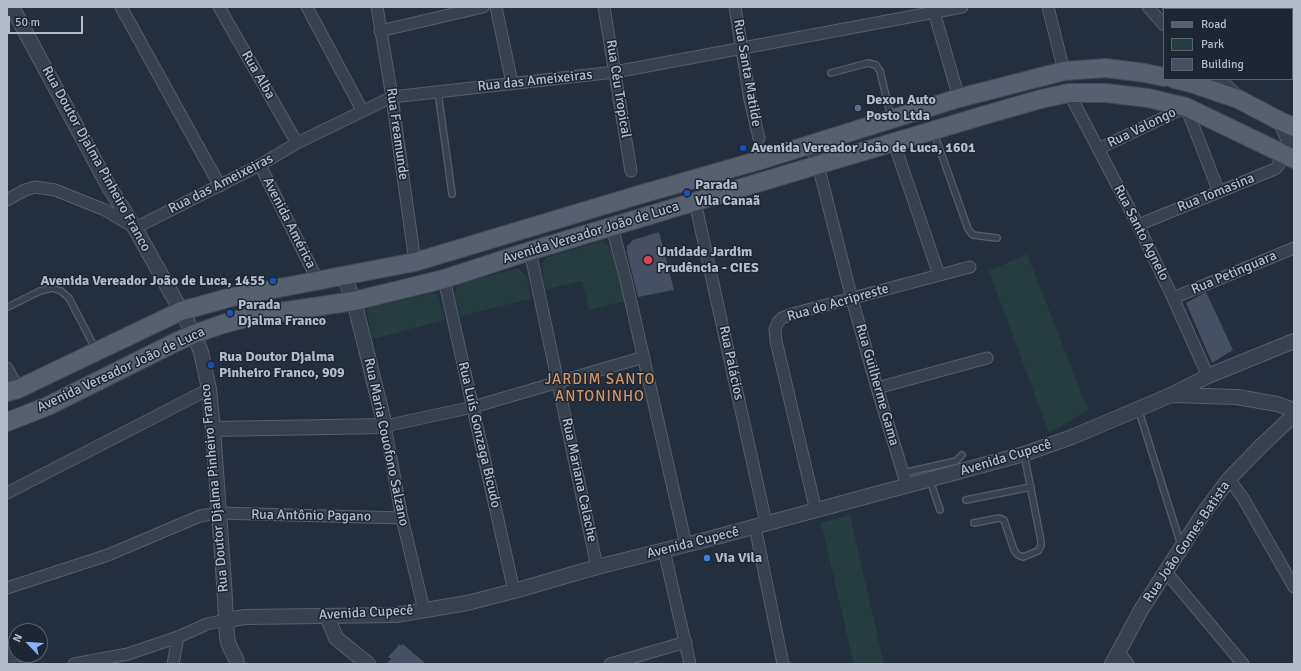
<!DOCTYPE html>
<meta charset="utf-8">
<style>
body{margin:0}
#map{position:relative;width:1301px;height:671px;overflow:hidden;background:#242f3e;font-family:Signika,sans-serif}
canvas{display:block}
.frame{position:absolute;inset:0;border:8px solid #b4bcc9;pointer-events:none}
.legend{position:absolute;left:1163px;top:8px;width:130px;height:72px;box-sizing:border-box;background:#1d2633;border:1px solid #59626f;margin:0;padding:5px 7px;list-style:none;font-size:12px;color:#b4bcc9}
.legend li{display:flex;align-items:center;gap:8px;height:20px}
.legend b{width:20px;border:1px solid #59626f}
.north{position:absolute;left:8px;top:623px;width:40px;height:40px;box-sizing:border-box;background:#1d2633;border:1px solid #59626f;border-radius:50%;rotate:295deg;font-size:11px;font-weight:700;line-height:16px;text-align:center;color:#b4bcc9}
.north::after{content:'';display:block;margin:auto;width:14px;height:18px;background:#8ab4f8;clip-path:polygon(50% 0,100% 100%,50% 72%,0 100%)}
.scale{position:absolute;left:8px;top:16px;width:75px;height:18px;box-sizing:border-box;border:2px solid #b4bcc9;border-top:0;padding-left:5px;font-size:12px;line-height:14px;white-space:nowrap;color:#b4bcc9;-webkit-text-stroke:3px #1d2633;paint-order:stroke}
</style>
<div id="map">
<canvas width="1301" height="671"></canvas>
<div class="frame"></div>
<ul class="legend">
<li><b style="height:5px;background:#56606e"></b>Road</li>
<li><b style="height:11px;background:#263c3f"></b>Park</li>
<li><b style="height:11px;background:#455162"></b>Building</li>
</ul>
<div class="north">N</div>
<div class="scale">50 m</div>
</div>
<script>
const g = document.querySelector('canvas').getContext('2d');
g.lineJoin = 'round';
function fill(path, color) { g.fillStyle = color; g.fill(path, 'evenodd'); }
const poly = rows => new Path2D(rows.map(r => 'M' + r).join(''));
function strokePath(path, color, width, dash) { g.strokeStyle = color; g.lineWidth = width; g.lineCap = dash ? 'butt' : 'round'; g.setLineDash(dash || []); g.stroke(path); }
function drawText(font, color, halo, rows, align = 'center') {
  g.font = font + ' Signika,sans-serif'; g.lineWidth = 3; g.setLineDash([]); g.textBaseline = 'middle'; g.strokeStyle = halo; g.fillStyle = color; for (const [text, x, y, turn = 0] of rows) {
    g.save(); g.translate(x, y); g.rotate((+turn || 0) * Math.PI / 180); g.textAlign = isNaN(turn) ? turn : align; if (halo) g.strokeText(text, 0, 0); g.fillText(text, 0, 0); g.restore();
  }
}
fill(poly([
 [603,241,611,249,625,301,589,310,582,281,545,290,542,265,544,260,547,257],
 [1027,254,1088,410,1049,433,989,271],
 [518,268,527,277,531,299,460,316,455,295,456,288,458,284],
 [433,293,437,294,441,302,445,320,372,339,367,312,368,308],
 [850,515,884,664,854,664,821,523]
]), '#263c3f');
fill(poly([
 [659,232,674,290,638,297,627,252,627,246,633,240],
 [1206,292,1233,350,1212,363,1186,303],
 [400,644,401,646,403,644,426,664,386,664,391,659,388,657]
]), '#455162');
const service = poly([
 [831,73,868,63,876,65,880,71,891,117],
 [438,92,452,194],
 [934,133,968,229,973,235,997,238],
 [8,307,40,291,52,288,61,291,69,298,96,350],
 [1138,408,1181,545],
 [903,473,956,461,962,455],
 [930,480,940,510],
 [966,500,1031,487],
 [974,523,999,518,1004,520,1014,550,1018,555,1023,557,1038,551,1041,546,1041,541,1024,454]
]);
const minor = poly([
 [121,7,220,186],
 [219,7,297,143],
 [307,7,362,110],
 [377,7,392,97,415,262],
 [496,7,512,83],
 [604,7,631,171],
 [735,7,750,100,759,138],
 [1048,7,1064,71],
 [1148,7,1164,25],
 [1168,7,1172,9],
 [1282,9,1294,7],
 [934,12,959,98],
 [380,31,483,7],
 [1069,93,1138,225,1173,298,1208,376],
 [894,143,939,275],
 [810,145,818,165,852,299,877,388,907,486],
 [1098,149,1186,107,1219,192],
 [260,165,318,281],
 [7,200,25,190,35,187,55,190,105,210,135,228,260,165,297,143,392,97,615,72,962,7],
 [695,202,766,523],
 [1138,225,1275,169,1279,165,1279,159,1276,151],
 [612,227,626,280,686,545],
 [530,251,597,567],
 [444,279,514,591],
 [1173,298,1294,248],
 [7,368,18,389],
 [877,388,987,358],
 [1229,479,1243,498,1294,587],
 [7,493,209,389],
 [816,511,776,341,775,329,778,322,782,318,792,314,970,267],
 [755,527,783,664],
 [664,550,690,664],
 [1166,572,1243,664],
 [7,588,108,555,200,516,219,513,402,518],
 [424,610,402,518,385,426,473,407,644,357],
 [7,652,15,664],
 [1118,652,1128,664],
 [74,664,128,654,178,637,207,624,226,620],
 [173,664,178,637],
 [610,664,686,642]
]);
const tertiary = poly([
 [12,7,109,187,135,228,194,334,201,352,209,389,213,429,224,583,227,637,229,645,236,659,237,664],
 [1217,79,1237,97],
 [1280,121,1294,152],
 [1172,395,1237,397,1277,404,1294,410],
 [213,429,385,426,354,301,343,275],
 [327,616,336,638,368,664],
 [226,620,245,617,396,615,467,603,514,591,597,567,705,540,1024,454,1072,437,1171,395,1208,376,1294,341],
 [1112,664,1141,610,1205,511,1229,479,1261,446,1294,415]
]);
const secondary = poly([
 [1261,7,1261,9],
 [1292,47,1294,49]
]);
const primary = poly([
 [1174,79,1191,83,1238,99,1280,121,1294,127],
 [7,392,18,389,181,311,232,297,415,262,635,196,764,159,959,98,1064,71,1106,68,1145,73,1164,77],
 [7,422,48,406,176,342,194,334,223,324,253,316,354,301,444,279,530,251,985,115,1041,99,1069,93,1106,93,1148,98,1186,107,1294,159]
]);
strokePath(service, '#565f6c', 8);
strokePath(minor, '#565f6c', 13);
strokePath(tertiary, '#565f6c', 16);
strokePath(secondary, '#565f6c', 18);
strokePath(primary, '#414a57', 20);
strokePath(service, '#38414e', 5.5);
strokePath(minor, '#38414e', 11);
strokePath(tertiary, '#38414e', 14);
strokePath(secondary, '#465061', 16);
strokePath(primary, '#56606e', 18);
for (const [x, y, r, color] of [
 [858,108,4,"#5c6f8a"],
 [743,148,4,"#1a4fb4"],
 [687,193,4,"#1a4fb4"],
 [648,260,5,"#e0444e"],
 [273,281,4,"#1a4fb4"],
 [230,313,4,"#1a4fb4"],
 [211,365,4,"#1a4fb4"],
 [707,558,4,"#3f7fe0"]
]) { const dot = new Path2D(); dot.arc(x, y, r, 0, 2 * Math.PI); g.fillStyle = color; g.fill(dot); strokePath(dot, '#1d2633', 1.5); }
drawText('14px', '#b4bcc9', '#1d2633', [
 ["Rua Santa Matilde",747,73,80],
 ["Rua Alba",258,75,60],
 ["Rua das Ameixeiras",535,81,-6],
 ["Rua Céu Tropical",618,89,81],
 ["Rua Valongo",1142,128,-26],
 ["Rua Freamunde",397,134,82],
 ["Rua Doutor Djalma Pinheiro Franco",96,159,61],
 ["Rua das Ameixeiras",221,184,-27],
 ["Rua Tomasina",1216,193,-22],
 ["Avenida América",289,223,63],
 ["Avenida Vereador João de Luca",591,233,-17],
 ["Rua Santo Agnelo",1141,233,63],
 ["Rua Petinguara",1234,273,-23],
 ["Rua do Acripreste",838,303,-16],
 ["Rua Palácios",731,363,78],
 ["Avenida Vereador João de Luca",121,370,-25],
 ["Rua Guilherme Gama",877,385,74],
 ["Rua Luís Gonzaga Bicudo",479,435,77],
 ["Rua Maria Couofono Salzano",386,442,78],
 ["Avenida Cupecê",1006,458,-17],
 ["Rua Mariana Calache",579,480,78],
 ["Rua Doutor Djalma Pinheiro Franco",215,488,-95],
 ["Rua Antônio Pagano",311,516,1],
 ["Rua João Gomes Batista",1187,542,-56],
 ["Avenida Cupecê",693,543,-14],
 ["Avenida Cupecê",366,613,-3]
]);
drawText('bold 14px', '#b4bcc9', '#1d2633', [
 ["Dexon Auto",866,100],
 ["Posto Ltda",866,116],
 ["Avenida Vereador João de Luca, 1601",751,148],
 ["Parada",695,185],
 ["Vila Canaã",695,201],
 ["Unidade Jardim",657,252],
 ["Prudência - CIES",657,268],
 ["Avenida Vereador João de Luca, 1455",265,281,"right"],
 ["Parada",238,305],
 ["Djalma Franco",238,321],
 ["Rua Doutor Djalma",219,357],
 ["Pinheiro Franco, 909",219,373],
 ["Via Vila",715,558]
], 'left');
g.letterSpacing = '1px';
drawText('15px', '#d59563', '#1d2633', [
 ["JARDIM SANTO",600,380],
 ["ANTONINHO",600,397]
]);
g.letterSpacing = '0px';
</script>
